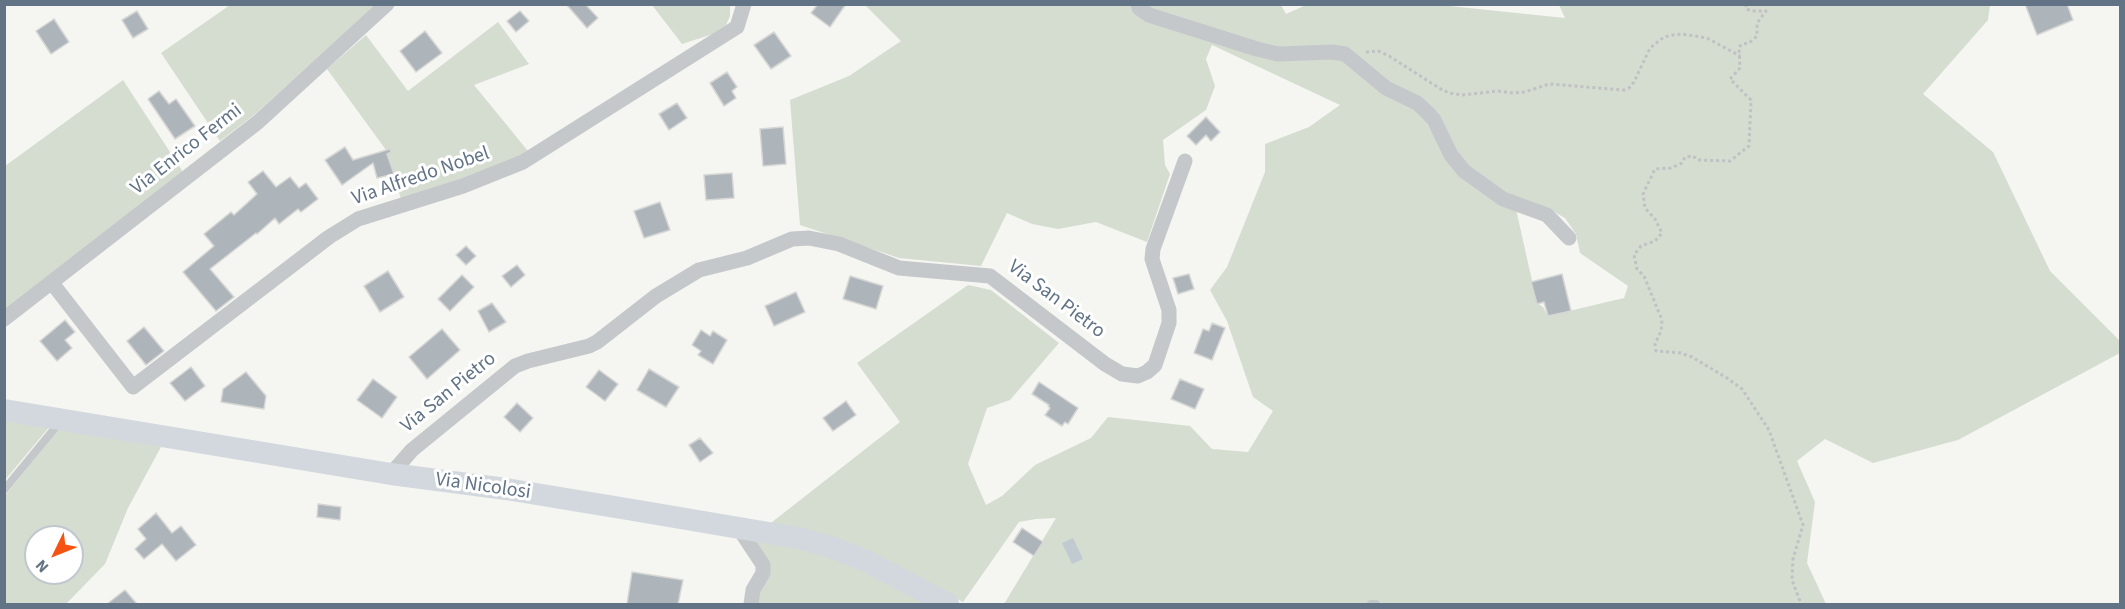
<!DOCTYPE html>
<style>
body{margin:0}
#map{position:relative;width:2125px;height:609px;overflow:hidden;background:#f5f5f1;font-family:"Source Sans 3",sans-serif}
canvas{display:block}
.frame{position:absolute;inset:0;border:6px solid #617385;pointer-events:none}
.north{position:absolute;left:24px;top:525px;width:60px;height:60px;box-sizing:border-box;background:#fff;border:2px solid #c0c7ce;border-radius:50%;rotate:227deg;font-size:16px;font-weight:700;line-height:24px;text-align:center;color:#617385}
.north::after{content:'';display:block;margin:auto;width:21px;height:27px;background:#f45311;clip-path:polygon(50% 0,100% 100%,50% 72%,0 100%)}
</style>
<div id="map">
<canvas width="2125" height="609"></canvas>
<div class="frame"></div>
<div class="north">N</div>
</div>
<script>
const g = document.querySelector('canvas').getContext('2d');
g.lineJoin = 'round';
function fill(path, color) { g.fillStyle = color; g.fill(path, 'evenodd'); }
const poly = rows => new Path2D(rows.map(r => 'M' + r).join(''));
function strokePath(path, color, width, dash) { g.strokeStyle = color; g.lineWidth = width; g.lineCap = dash ? 'butt' : 'round'; g.setLineDash(dash || []); g.stroke(path); }
function drawText(font, color, halo, rows, align = 'center') {
  g.font = font + ' "Source Sans 3",sans-serif'; g.lineWidth = 6; g.setLineDash([]); g.textBaseline = 'middle'; g.strokeStyle = halo; g.fillStyle = color; for (const [text, x, y, turn = 0] of rows) {
    g.save(); g.translate(x, y); g.rotate((+turn || 0) * Math.PI / 180); g.textAlign = isNaN(turn) ? turn : align; if (halo) g.strokeText(text, 0, 0); g.fillText(text, 0, 0); g.restore();
  }
}
fill(poly([
 [1430,4,1565,18,1559,5,1990,5,1988,20,1923,94,1993,152,2050,271,2120,341,2120,353,1958,440,1873,463,1825,439,1797,461,1815,502,1807,563,1826,604,1004,604,1056,518,1036,519,1019,522,963,602,870,552,845,541,817,533,767,526,900,422,857,363,968,285,991,290,1059,343,1010,400,987,408,968,464,986,505,1002,496,1035,465,1091,438,1108,417,1190,426,1212,449,1248,452,1273,411,1253,397,1227,321,1210,290,1227,267,1265,172,1265,144,1309,127,1340,105,1212,45,1206,59,1215,86,1206,110,1163,140,1165,165,1170,174,1147,242,1096,222,1058,229,1032,224,1007,213,981,266,899,258,800,225,790,100,849,76,901,41,865,5,1131,5,1136,10,1148,18,1256,52,1278,58,1331,56,1343,58,1383,92,1408,103,1422,115,1446,156,1466,177,1502,202,1516,209,1537,303,1543,307,1548,316,1624,298,1628,286,1580,253,1576,234,1565,218,1549,209,1509,196,1482,180,1456,155,1437,118,1421,100,1412,94,1385,82,1347,51,1329,48,1277,50,1257,45,1147,8,1145,5,1281,5,1286,14,1306,5],
 [230,5,376,5,254,115,220,141,161,53],
 [652,5,730,5,730,16,726,25,713,34,682,44],
 [498,22,529,64,474,85,528,151,511,163,401,199,386,150,327,69,366,35,408,91],
 [123,80,183,172,5,309,5,166],
 [5,418,51,425,5,480],
 [60,427,162,445,128,508,105,564,66,604,5,604,4,497],
 [36,537,72,537,72,573,36,573],
 [751,537,831,556,931,604,756,604,764,582]
]), '#d5ddd1');
fill(poly([
 [1073,538,1083,559,1072,564,1062,543]
]), '#c0cad0');
const building = poly([
 [566,4,585,4,598,18,587,28,566,4],
 [818,4,846,4,830,27,811,13,818,4],
 [2025,4,2067,4,2073,20,2037,35,2025,4],
 [137,11,148,29,133,38,122,20,137,11],
 [520,11,529,21,516,32,507,21,520,11],
 [54,19,69,42,51,54,36,31,54,19],
 [425,31,442,53,416,72,400,51,425,31],
 [774,32,791,56,771,69,754,45,774,32],
 [727,72,737,87,732,91,736,98,724,106,710,83,727,72],
 [159,91,169,104,176,99,195,126,175,139,148,99,159,91],
 [677,103,687,118,669,130,659,114,677,103],
 [1206,117,1220,132,1211,141,1206,135,1196,145,1187,136,1206,117],
 [783,127,786,164,763,166,760,129,783,127],
 [345,147,353,160,390,149,391,152,387,154,394,174,377,178,373,163,342,185,325,160,345,147],
 [263,171,276,187,290,177,299,188,306,183,318,199,301,212,298,209,279,224,275,218,257,234,256,233,210,269,234,297,216,311,183,272,214,246,204,234,231,212,234,215,257,194,248,182,263,171],
 [732,173,734,198,706,200,704,175,732,173],
 [660,202,670,230,644,238,634,211,660,202],
 [466,246,476,256,466,265,456,255,466,246],
 [517,265,525,275,511,287,502,276,517,265],
 [388,271,404,297,380,312,364,286,388,271],
 [1189,274,1194,289,1178,294,1173,278,1189,274],
 [1562,274,1571,311,1548,316,1544,302,1537,304,1531,282,1562,274],
 [462,275,474,287,450,311,438,299,462,275],
 [850,276,883,286,876,309,843,299,850,276],
 [796,292,805,312,774,326,765,306,796,292],
 [492,303,506,322,489,332,478,311,492,303],
 [65,320,75,332,65,340,72,348,57,361,40,341,65,320],
 [1212,323,1225,328,1212,360,1194,353,1203,329,1209,331,1212,323],
 [144,327,164,351,146,365,127,341,144,327],
 [442,329,460,350,427,379,409,357,442,329],
 [701,330,710,336,713,331,727,340,713,364,698,355,701,351,692,345,701,330],
 [191,367,205,386,185,401,170,383,191,367],
 [649,369,679,387,666,407,637,390,649,369],
 [599,370,618,384,605,401,586,387,599,370],
 [246,372,266,396,264,409,221,402,223,389,246,372],
 [373,379,397,397,382,418,357,400,373,379],
 [1180,379,1204,389,1195,409,1171,399,1180,379],
 [1039,382,1078,408,1068,424,1065,422,1062,426,1045,415,1050,408,1048,406,1049,405,1032,394,1039,382],
 [846,401,856,415,833,431,823,418,846,401],
 [517,403,533,418,520,432,504,417,517,403],
 [700,438,713,453,700,462,689,445,700,438],
 [318,504,341,507,340,520,317,517,318,504],
 [156,513,172,533,181,526,196,545,176,561,162,544,144,559,135,549,146,539,138,529,156,513],
 [1022,528,1043,542,1034,556,1013,542,1022,528],
 [632,572,683,580,678,604,627,604,632,572],
 [125,590,137,604,107,604,125,590]
]);
fill(building, '#adb5bb');
strokePath(building, '#d6d6d4', 1.5);
strokePath(poly([
 [1746,4,1746,9,1752,11,1766,11,1757,23,1757,36,1749,43,1742,44,1739,47,1740,68,1730,79,1751,100,1749,146,1730,161,1698,160,1693,156,1685,157,1682,163,1671,168,1655,169,1643,194,1645,208,1655,219,1662,233,1655,241,1641,246,1634,255,1637,269,1644,276,1662,320,1661,331,1655,344,1656,351,1681,353,1692,357,1727,378,1742,389,1769,430,1803,525,1793,559,1792,580,1801,604],
 [1366,52,1378,51,1389,56,1439,88,1449,93,1462,95,1498,91,1513,93,1525,92,1549,84,1624,90,1629,88,1634,82,1650,48,1664,37,1673,35,1682,34,1707,38,1740,56]
]), '#c0c1c3', 3, [3, 3]);
strokePath(poly([
 [4,490,59,423],
 [1371,604,1376,604]
]), '#c4c8cb', 8);
strokePath(poly([
 [1138,4,1139,8,1149,15,1257,49,1278,54,1332,52,1345,54,1386,88,1417,103,1427,112,1434,120,1451,155,1464,171,1503,199,1547,215,1569,238],
 [52,283,133,387,329,237,358,219,463,186,523,162,737,27,744,4],
 [4,319,258,122,387,4],
 [391,474,412,450,515,366,528,361,589,346,597,342,656,296,699,270,747,258,792,239,809,238,839,244,899,268,990,276,1105,364,1122,374,1138,376,1147,372,1155,365,1169,323,1169,310,1152,259,1153,249,1185,161],
 [738,527,763,565,763,573,753,590,751,604]
]), '#c4c8cb', 15);
strokePath(poly([
 [4,410,391,474,506,489,639,511,798,538,831,547,868,562,948,604]
]), '#d2d8dd', 22);
drawText('20px', '#617385', '#fff', [
 ["Via Enrico Fermi",187,150,-38],
 ["Via Alfredo Nobel",421,177,-19],
 ["Via San Pietro",1056,300,37],
 ["Via San Pietro",449,393,-39],
 ["Via Nicolosi",483,487,8]
]);
</script>
